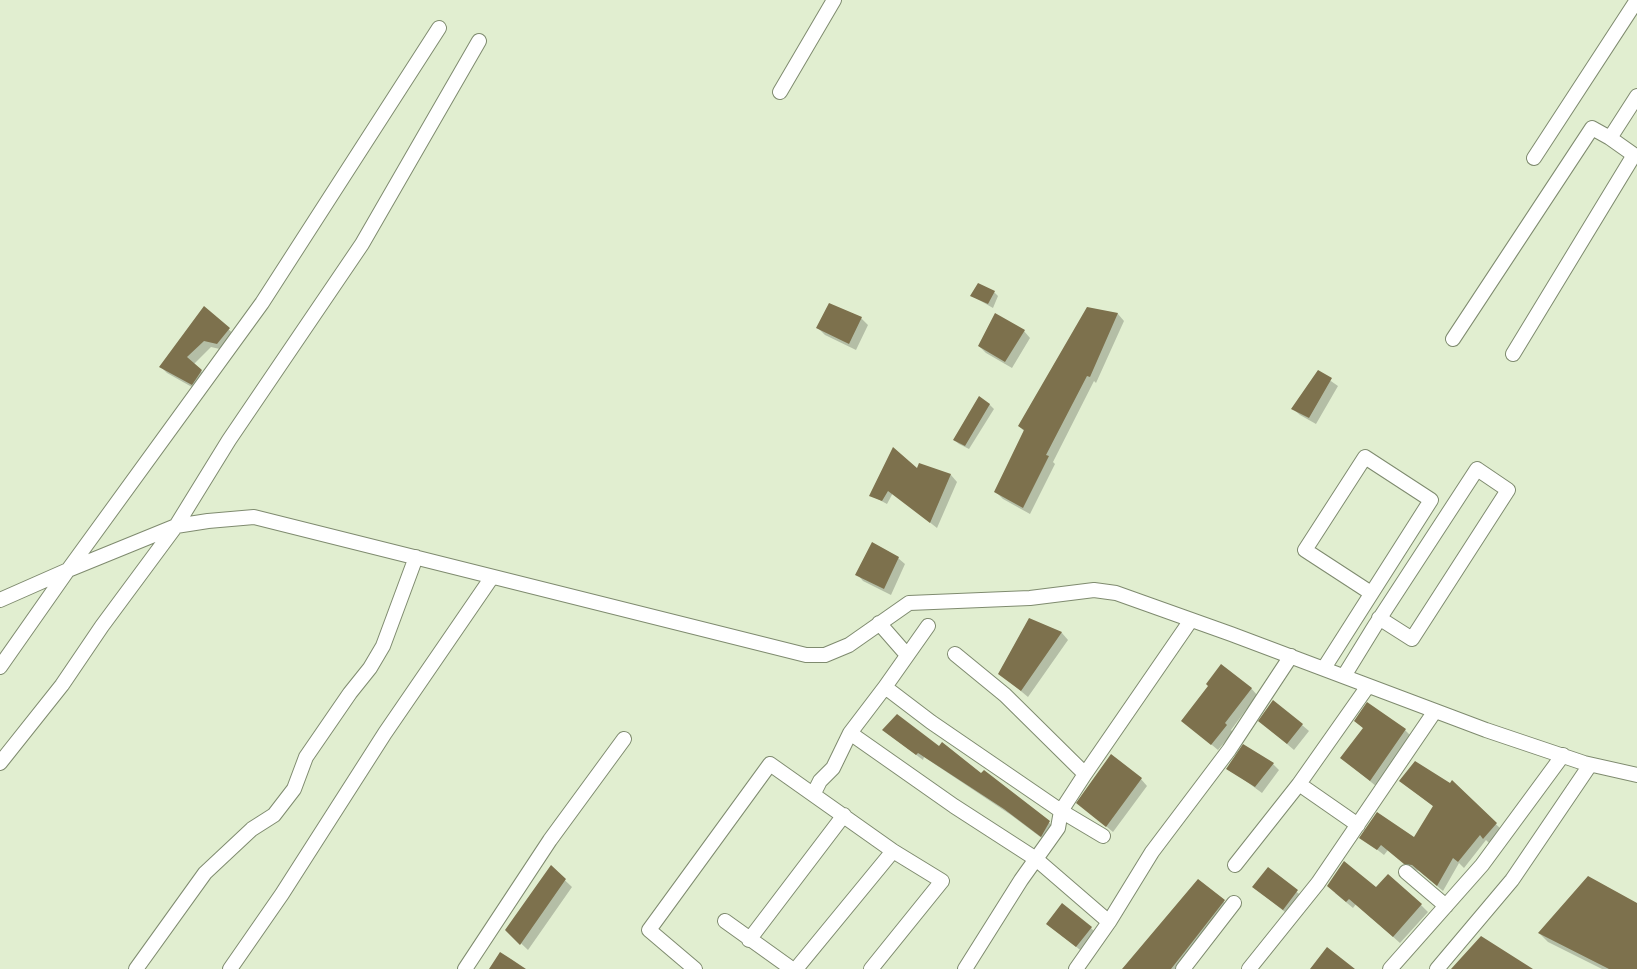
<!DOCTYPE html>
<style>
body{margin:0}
canvas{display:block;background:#e1eed0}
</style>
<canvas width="1637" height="969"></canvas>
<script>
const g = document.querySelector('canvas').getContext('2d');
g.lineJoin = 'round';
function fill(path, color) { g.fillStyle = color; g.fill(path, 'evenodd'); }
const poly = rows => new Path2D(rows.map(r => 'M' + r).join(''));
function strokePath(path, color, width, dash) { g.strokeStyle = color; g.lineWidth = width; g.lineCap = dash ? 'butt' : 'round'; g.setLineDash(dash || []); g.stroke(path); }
fill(poly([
 [994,292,998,296,993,308,972,296],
 [204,308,236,336,224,350,211,347,194,364,208,378,199,391,167,373,161,367],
 [1087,309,1118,314,1124,321,1096,383,1094,381,1053,462,1055,464,1030,514,1003,499,996,492,1024,431,1019,426],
 [861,318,868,325,856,350,825,335,818,328],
 [1024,331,1030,338,1012,368,986,353,979,346],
 [1318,372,1338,386,1316,424,1300,415,1293,409],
 [989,404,994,409,969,449,959,444,954,440],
 [909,463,887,504,870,495],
 [919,466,951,475,957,482,937,528,905,503],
 [898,558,905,564,891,595,863,581,857,574],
 [1030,620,1062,633,1068,640,1028,697,999,673],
 [1251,688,1257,695,1231,730,1233,732,1218,750,1183,721],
 [1260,721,1302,725,1309,731,1294,750],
 [1356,721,1405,730,1411,736,1377,787,1342,758,1364,729],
 [883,730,940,747,981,775,1055,827,1047,842,1011,815,924,757,923,760],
 [1273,764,1279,770,1262,793,1228,768],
 [1141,779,1147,786,1113,832,1078,803],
 [1401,781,1450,785,1452,782,1502,830,1490,844,1486,840,1464,868,1459,863,1443,891,1419,871,1412,869,1388,850,1384,855,1361,837,1414,839,1434,807],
 [551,867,572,887,528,950,507,930],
 [1268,868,1304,898,1290,916,1261,893],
 [1198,880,1231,908,1182,969,1124,969],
 [1377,889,1421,905,1428,912,1400,943,1356,904,1353,908,1335,893],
 [1637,904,1637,969,1602,969,1548,942,1539,933],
 [1091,928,1098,935,1084,953,1055,930]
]), '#0003');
fill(poly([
 [978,283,995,291,988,304,970,296],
 [829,303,862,317,849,344,816,328],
 [204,306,230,328,217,344,204,341,187,357,202,370,192,385,159,367],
 [1087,307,1118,313,1090,377,1087,376,1046,455,1049,456,1023,508,994,492,1024,430,1018,426],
 [995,313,1025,330,1005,362,978,346],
 [1318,370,1332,378,1309,418,1291,409],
 [979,396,990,404,965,446,953,440],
 [893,447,917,468,919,463,951,474,930,523,888,491,882,501,869,496],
 [872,542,899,557,884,589,855,575],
 [1029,618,1062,632,1021,691,998,674],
 [1221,664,1252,688,1225,723,1227,725,1211,745,1181,721,1208,686,1206,684],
 [1273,700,1303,724,1287,744,1258,721],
 [1367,702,1406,729,1370,781,1340,758,1363,728,1354,721],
 [897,714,939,746,942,742,981,773,984,770,1050,821,1041,837,1004,809,918,753,916,755,882,730],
 [1243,744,1274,763,1255,787,1226,769],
 [1111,754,1142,778,1106,827,1076,803],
 [1415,761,1450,783,1452,780,1497,823,1483,839,1480,835,1458,862,1453,858,1437,886,1412,865,1404,864,1381,845,1377,850,1359,838,1377,812,1414,837,1433,806,1399,781],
 [1344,861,1376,887,1388,874,1422,904,1393,937,1349,899,1346,902,1327,886],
 [551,865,566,879,520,945,505,930],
 [1268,867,1298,890,1283,910,1252,887],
 [1588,876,1637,903,1637,969,1609,969,1538,933],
 [1198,879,1225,900,1186,950,1171,969,1122,969],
 [1062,903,1092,927,1076,947,1046,924],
 [1481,936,1533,969,1451,969],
 [1327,947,1355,969,1310,969],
 [500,952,511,959,526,969,489,969]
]), '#7d714d');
const minor = poly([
 [780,92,834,0],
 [1534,158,1637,0],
 [1453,339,1592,128,1610,138],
 [1513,354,1634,155,1610,138,1637,96],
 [0,600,68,570,176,526,208,521,254,517,806,655,825,655,849,645,909,603,1030,598,1094,590,1116,593,1231,634,1486,730,1584,763,1637,775],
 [879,623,907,655],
 [955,654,1005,695,1085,774],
 [0,667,68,570,262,303,439,28],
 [1324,668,1431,500,1365,457,1305,550,1371,593],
 [1344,676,1376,624,1477,469,1508,490,1412,639,1379,618],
 [885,687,928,626],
 [0,763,62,685,102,626,176,526,229,440,362,244,479,41],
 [814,793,820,781,833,768,850,733],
 [1358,825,1299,784,1368,686],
 [1103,836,1061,811,931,722,885,687,850,733,954,806,1036,859,1109,922],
 [1235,865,1299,784],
 [1406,872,1446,906],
 [725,921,792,969],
 [749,940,844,815],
 [136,969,205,873,252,829,274,815,294,789,306,757,350,693,370,668,383,646,416,557],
 [230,969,282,894,385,733,492,577],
 [465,969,550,840,624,739],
 [695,969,649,930,770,764,893,851,942,881,871,969],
 [796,969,893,851],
 [965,969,1021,880,1058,828,1061,811,1085,774,1191,620],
 [1076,969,1109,922,1152,852,1229,750,1291,656],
 [1183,969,1234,903],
 [1249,969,1318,883,1435,711],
 [1390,969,1482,865,1563,755],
 [1437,969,1512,880,1590,765]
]);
strokePath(minor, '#7f8b6f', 16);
strokePath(minor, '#fff', 14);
</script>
